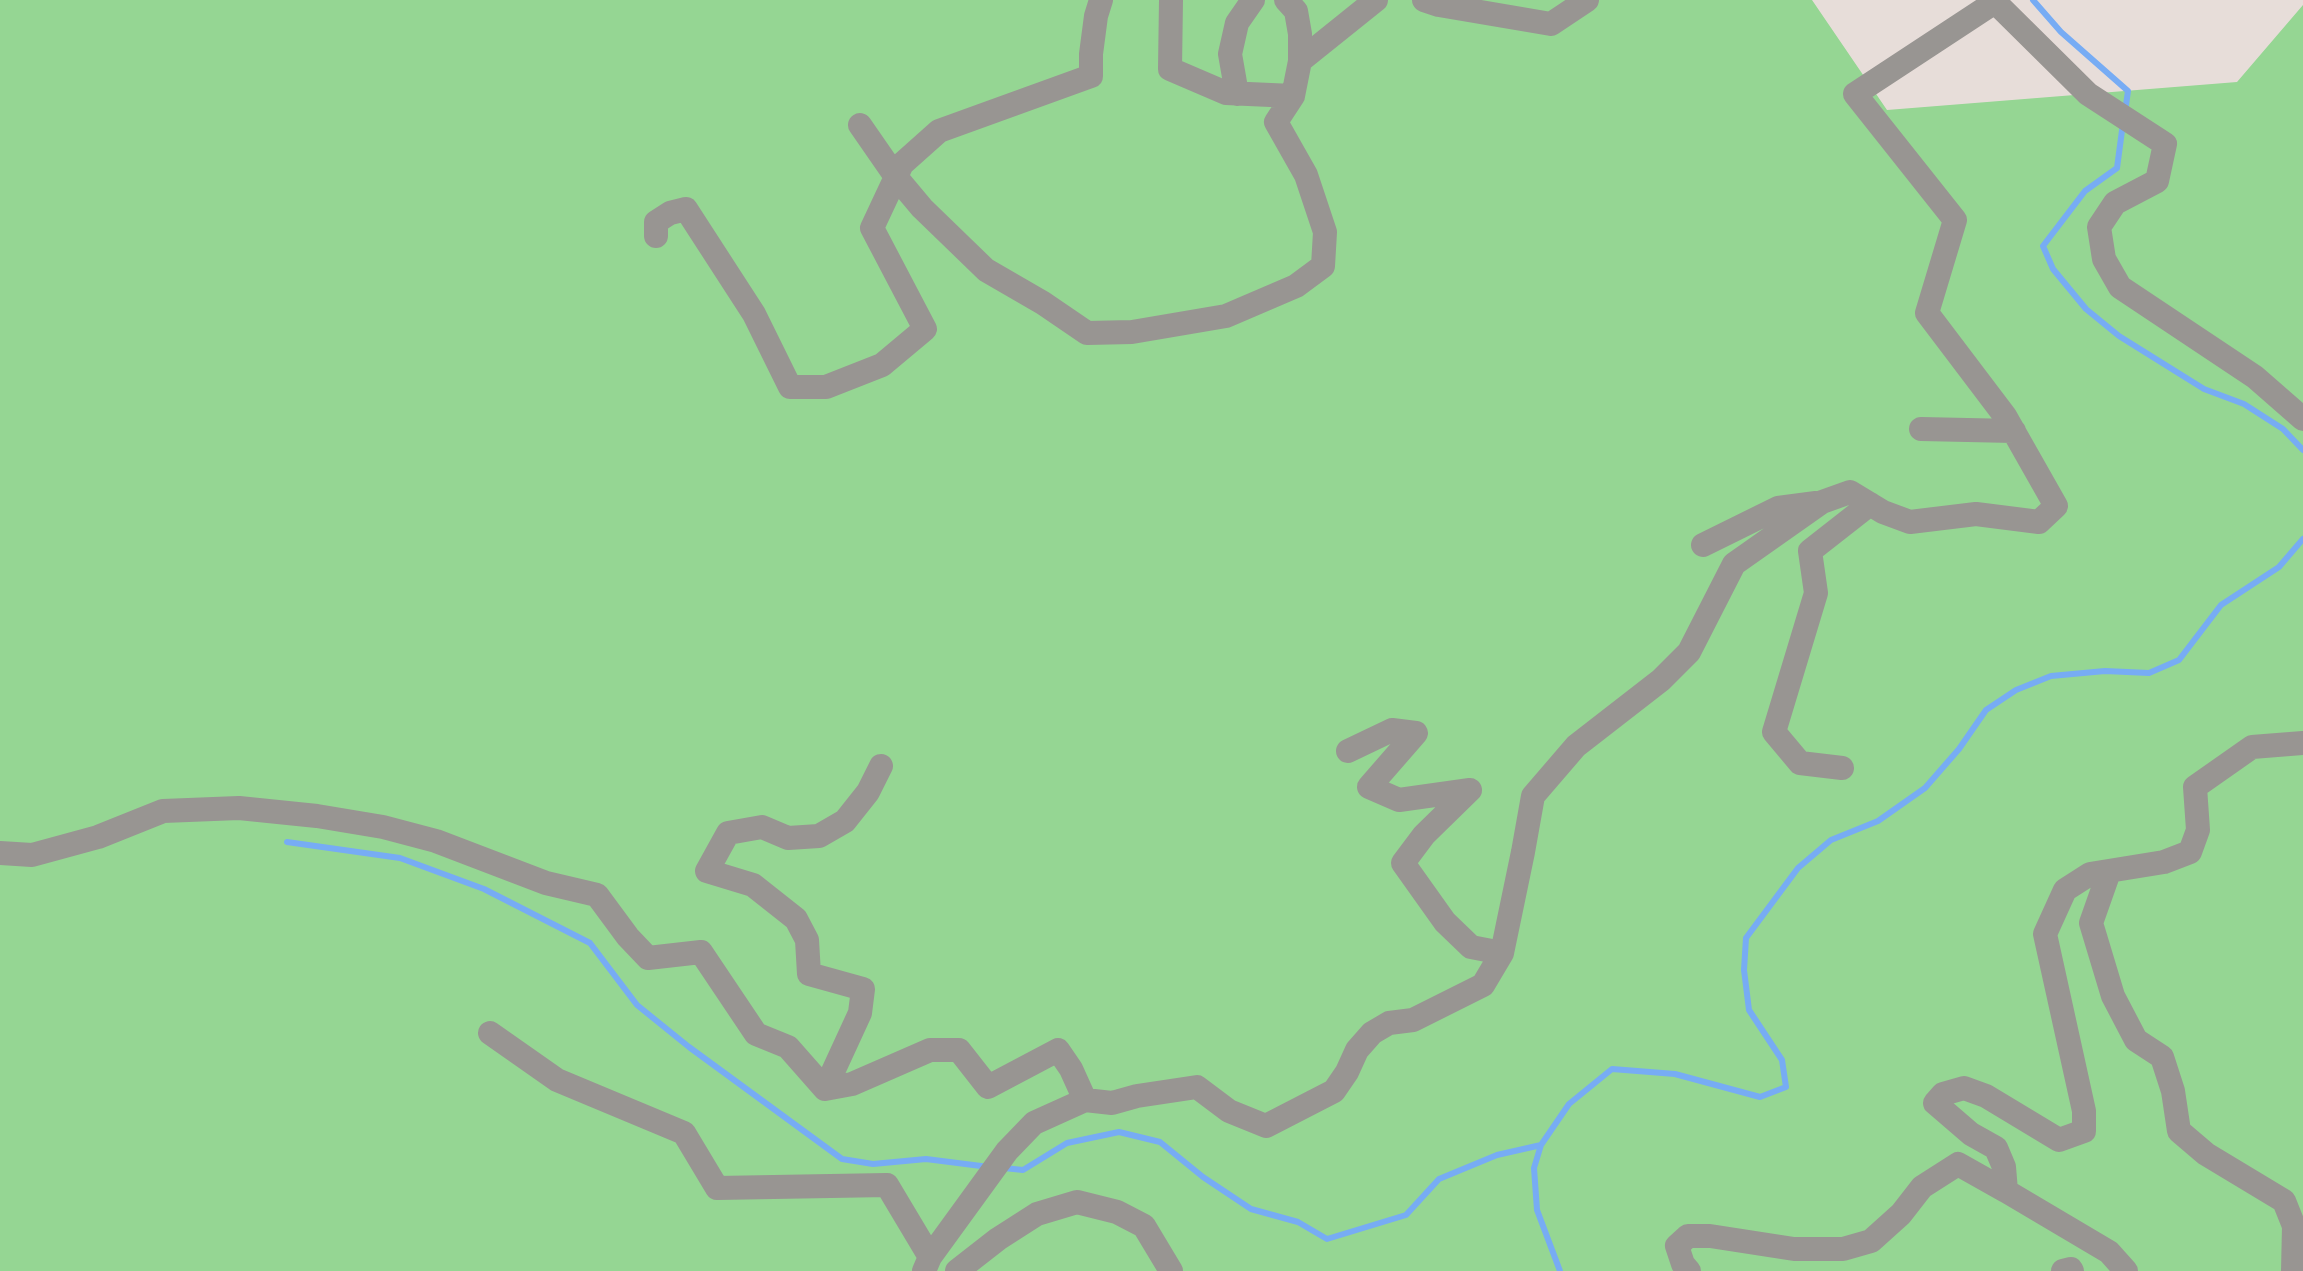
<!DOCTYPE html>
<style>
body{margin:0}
canvas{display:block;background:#e7ddd9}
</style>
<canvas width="2303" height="1271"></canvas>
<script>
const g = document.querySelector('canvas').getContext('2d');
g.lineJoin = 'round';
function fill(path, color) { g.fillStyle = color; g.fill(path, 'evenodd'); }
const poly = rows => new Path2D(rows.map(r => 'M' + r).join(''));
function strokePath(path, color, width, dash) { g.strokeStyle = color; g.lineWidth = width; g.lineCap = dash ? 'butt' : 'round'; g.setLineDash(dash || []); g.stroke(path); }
fill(poly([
 [0,0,1812,0,1887,110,2237,82,2303,5,2303,1271,0,1271]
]), '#95d693');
strokePath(poly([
 [2033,0,2061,32,2128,91,2125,112],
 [2123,123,2117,168,2085,191,2043,246,2053,269,2086,309,2119,336,2204,389,2244,404,2283,429,2303,450],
 [287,842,400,858,484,889,590,943,637,1005,689,1047,842,1159,873,1164,926,1159,989,1167],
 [1541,1145,1534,1168,1537,1210,1560,1271],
 [1004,1168,1023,1170,1067,1143,1119,1132,1160,1142,1203,1177,1251,1209,1298,1222,1327,1239,1406,1215,1439,1179,1497,1155,1541,1145,1569,1104,1612,1069,1675,1074,1760,1097,1786,1087,1782,1060,1749,1010,1744,970,1746,938,1798,868,1831,840,1878,821,1925,788,1959,749,1986,710,2016,690,2051,676,2105,671,2149,673,2179,660,2221,605,2279,567,2303,539]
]), '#77acf4', 6);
strokePath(poly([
 [1171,0,1170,69,1226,93,1293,96,1300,61,1376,0],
 [1286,0,1296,11,1300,34,1300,61],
 [1424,0,1439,5,1551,24,1587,0],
 [1993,0,2088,94,2165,144,2157,181,2115,203,2099,227,2104,259,2120,287,2255,377,2303,419],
 [1237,94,1230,54,1237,23,1253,0],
 [860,125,896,177,922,208,986,270,1043,303,1087,333,1132,332,1226,316,1296,286,1323,266,1325,232,1306,175,1276,122,1293,96],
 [656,236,656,222,670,213,686,209,754,314,790,387,826,387,882,365,925,329,872,228,902,164,939,131,1091,76,1091,54,1096,16,1101,0],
 [1921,429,2014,431],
 [1703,545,1778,508,1816,503],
 [1348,751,1392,730,1416,733,1369,787,1399,800,1470,790,1424,835,1403,863,1445,922,1471,947,1502,953],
 [1842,768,1800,763,1774,732,1816,593,1810,551,1870,504],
 [0,853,32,855,98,837,163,811,239,808,317,816,383,827,436,841,546,883,597,895,628,937,648,958,701,952,756,1034,788,1047,825,1089,852,1084,930,1050,959,1050,988,1087,1058,1050,1071,1069,1085,1100],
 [2109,872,2091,923,2113,996,2136,1040,2162,1057,2173,1091,2179,1131,2206,1154,2284,1201,2294,1226,2293,1271],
 [490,1033,557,1080,684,1133,717,1188,887,1185,930,1257],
 [825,1089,860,1013,863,989,809,974,807,940,796,919,753,885,707,871,728,833,762,827,788,838,819,836,845,821,868,792,881,766],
 [2006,1191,2109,1252,2126,1271],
 [924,1271,930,1257,1007,1151,1034,1123,1085,1100,1112,1103,1137,1096,1197,1087,1229,1111,1266,1126,1334,1091,1347,1072,1357,1050,1372,1033,1389,1023,1413,1020,1483,985,1502,953,1523,852,1533,796,1576,746,1661,680,1689,652,1734,564,1822,502,1850,492,1883,512,1910,522,1976,514,2039,522,2056,506,2005,416,1927,313,1955,220,1855,94,1995,2],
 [957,1271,998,1239,1037,1214,1077,1202,1117,1212,1144,1226,1171,1271],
 [1689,1271,1683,1264,1677,1246,1688,1236,1710,1236,1794,1249,1843,1249,1871,1241,1901,1214,1922,1187,1958,1164,2006,1191,2004,1167,1996,1148,1971,1134,1935,1103,1943,1094,1964,1088,1986,1096,2059,1140,2084,1131,2084,1111,2045,934,2065,890,2090,874,2164,862,2190,852,2198,830,2195,787,2252,747,2303,743],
 [2063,1271,2071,1269,2072,1271]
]), '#989592', 24);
</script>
